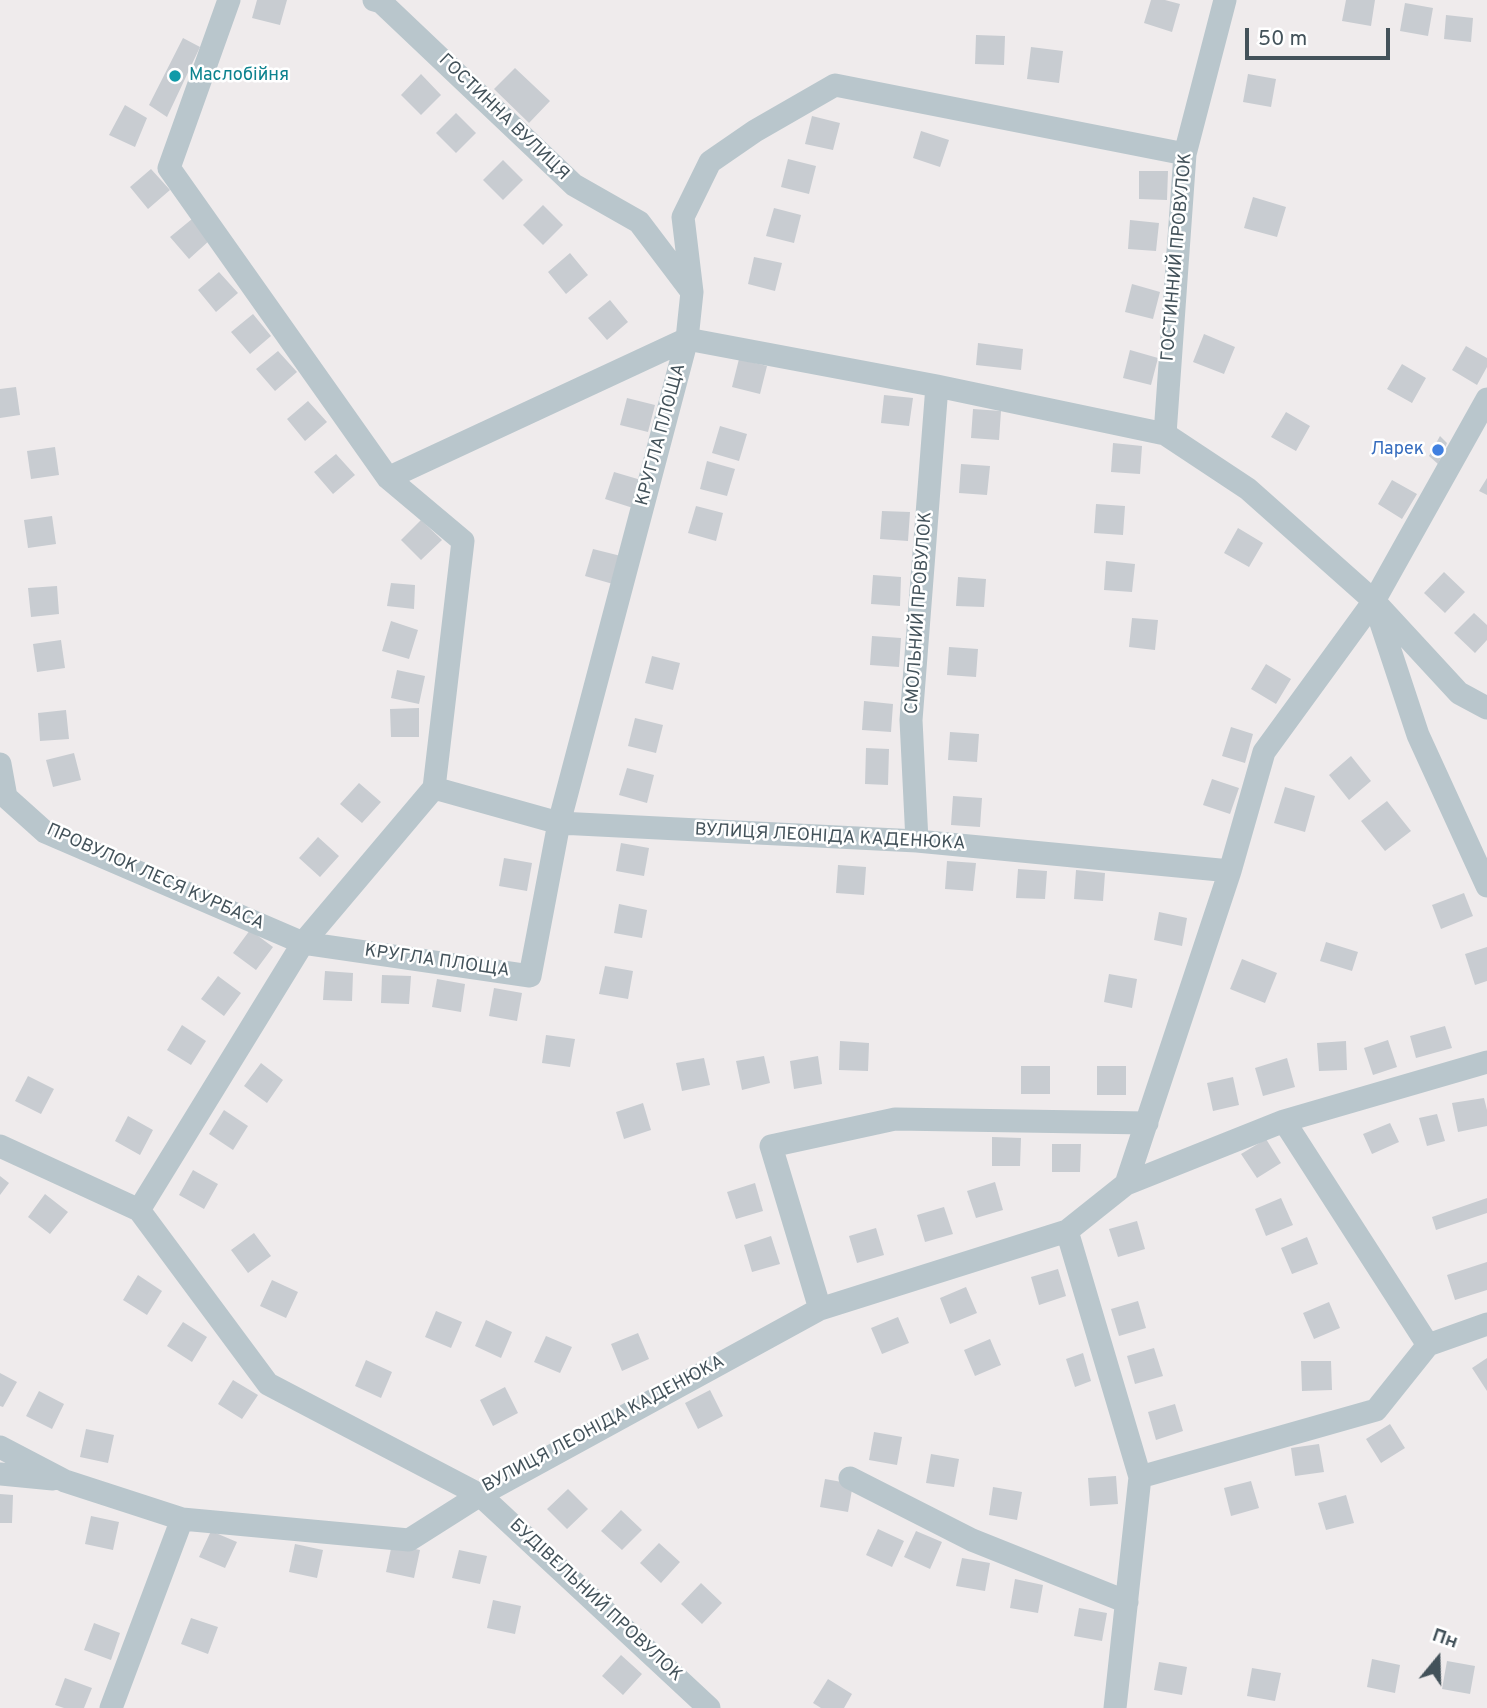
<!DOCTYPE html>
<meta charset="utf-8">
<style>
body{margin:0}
#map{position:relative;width:1487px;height:1708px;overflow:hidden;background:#efebec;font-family:Overpass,sans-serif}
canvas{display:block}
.north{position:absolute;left:1403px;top:1624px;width:70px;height:70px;-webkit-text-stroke:5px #fff;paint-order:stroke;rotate:19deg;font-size:19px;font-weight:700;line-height:28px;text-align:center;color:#43525a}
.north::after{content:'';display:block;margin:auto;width:24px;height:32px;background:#43525a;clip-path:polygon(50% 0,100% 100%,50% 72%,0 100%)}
.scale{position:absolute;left:1245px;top:28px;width:145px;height:32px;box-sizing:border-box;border:4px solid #43525a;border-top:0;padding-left:9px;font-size:21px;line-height:24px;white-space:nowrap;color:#43525a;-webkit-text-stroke:5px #fff;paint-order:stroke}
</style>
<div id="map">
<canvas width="1487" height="1708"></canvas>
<div class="north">Пн</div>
<div class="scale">50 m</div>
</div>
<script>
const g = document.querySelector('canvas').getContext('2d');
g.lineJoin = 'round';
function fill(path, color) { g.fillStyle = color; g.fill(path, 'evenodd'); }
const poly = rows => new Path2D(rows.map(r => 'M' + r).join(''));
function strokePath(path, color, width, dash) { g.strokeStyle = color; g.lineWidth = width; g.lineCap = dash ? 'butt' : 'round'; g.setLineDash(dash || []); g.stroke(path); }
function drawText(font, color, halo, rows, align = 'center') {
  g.font = font + ' Overpass,sans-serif'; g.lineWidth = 5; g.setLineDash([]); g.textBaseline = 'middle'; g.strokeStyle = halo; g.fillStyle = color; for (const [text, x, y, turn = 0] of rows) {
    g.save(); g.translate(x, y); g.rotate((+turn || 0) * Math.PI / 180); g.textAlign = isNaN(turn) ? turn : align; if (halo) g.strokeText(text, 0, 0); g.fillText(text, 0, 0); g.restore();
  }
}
fill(poly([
 [257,0,287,0,280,25,252,18],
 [1151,0,1165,0,1180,4,1172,32,1144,23],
 [1346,0,1375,0,1371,26,1342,21],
 [1405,3,1433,8,1428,36,1400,31],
 [1446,15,1473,18,1471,42,1444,39],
 [976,35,1005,36,1004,65,975,64],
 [183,38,200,47,167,117,149,105],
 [1031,47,1063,51,1059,83,1027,79],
 [515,68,550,101,529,123,494,89],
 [421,74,441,95,421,115,401,95],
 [1248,74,1276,79,1271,107,1243,102],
 [125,105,147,118,135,147,109,135],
 [456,113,476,133,456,153,436,133],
 [812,116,840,123,833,150,805,144],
 [921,131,949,140,940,167,913,158],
 [788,159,816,166,809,194,781,187],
 [503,160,523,180,503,200,483,180],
 [151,169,170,190,148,209,130,187],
 [1139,171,1168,171,1167,200,1139,199],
 [1253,197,1286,207,1277,237,1244,228],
 [543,205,563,225,543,245,523,225],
 [774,208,801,215,794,243,766,236],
 [192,219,210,240,189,259,170,237],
 [1130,220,1159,223,1156,251,1128,249],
 [570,253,588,275,566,294,548,272],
 [754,257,782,263,775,291,748,284],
 [219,272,238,293,216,312,198,290],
 [1132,284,1160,292,1153,319,1125,312],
 [610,300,628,322,607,340,588,318],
 [253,314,271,336,250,354,231,332],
 [1204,334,1235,347,1224,374,1193,362],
 [978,343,1023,349,1021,370,976,365],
 [1466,346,1487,358,1487,367,1477,385,1452,370],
 [1130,350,1158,358,1151,385,1123,378],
 [278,351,297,372,275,391,256,369],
 [739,359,767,366,760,394,732,387],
 [1402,364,1426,378,1412,403,1387,389],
 [16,387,20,415,0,418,0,389],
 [884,395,913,398,909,426,881,423],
 [627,398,655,405,648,432,620,425],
 [308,401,327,422,305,441,287,419],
 [973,409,1001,411,999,440,971,438],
 [1286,412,1310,426,1296,451,1271,437],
 [720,426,747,434,739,461,712,453],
 [1440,436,1447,443,1438,464,1429,456],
 [1113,443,1142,446,1140,474,1111,472],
 [55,447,59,475,31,479,27,451],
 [336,454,355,475,333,494,314,472],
 [707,461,735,469,727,496,700,489],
 [961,464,990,466,987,495,959,493],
 [614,472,641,480,633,508,605,499],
 [1487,478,1487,495,1479,491],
 [1392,480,1417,494,1402,519,1378,504],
 [1096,504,1125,506,1123,535,1094,533],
 [696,506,723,513,716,541,688,533],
 [882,511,910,512,908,541,880,539],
 [52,516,56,544,28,548,24,520],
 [421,520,442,540,421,560,401,540],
 [1238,528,1263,543,1249,567,1224,553],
 [593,549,621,556,613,584,585,576],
 [1106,561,1135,564,1132,592,1104,590],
 [1444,572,1465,592,1445,613,1424,593],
 [873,575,901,577,900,606,871,604],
 [958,577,986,579,984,607,956,606],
 [391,583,415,585,414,609,387,606],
 [57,586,59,614,31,617,28,588],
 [1474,613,1487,625,1487,640,1475,653,1454,633],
 [1132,618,1158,620,1155,650,1129,647],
 [391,621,418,630,409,659,382,651],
 [872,636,901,638,899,667,870,665],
 [61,640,65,668,37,672,33,644],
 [949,647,978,649,976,677,947,675],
 [652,656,680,663,673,690,645,683],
 [1266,664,1291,679,1276,704,1251,689],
 [397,670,425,676,419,704,391,698],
 [864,701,893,704,891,732,862,730],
 [419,708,419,737,391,737,390,709],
 [66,710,69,739,40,741,38,713],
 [635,718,663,725,656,753,628,746],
 [1231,727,1253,734,1245,763,1222,756],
 [950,732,979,734,977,762,948,760],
 [866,748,889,749,888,785,865,784],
 [74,753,81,780,53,787,46,760],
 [1351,756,1371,781,1349,800,1329,775],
 [627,768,654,775,647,803,619,795],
 [1212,779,1239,788,1230,814,1203,805],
 [359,783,381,802,362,823,340,804],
 [1285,787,1315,796,1305,832,1274,823],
 [953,796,982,798,980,827,951,825],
 [1387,801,1411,831,1385,851,1361,821],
 [318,837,339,856,320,877,299,858],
 [621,843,649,848,644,876,616,871],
 [504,858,532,863,527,891,499,886],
 [947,861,976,863,973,891,945,889],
 [838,865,866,867,864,895,836,893],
 [1018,869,1047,871,1045,899,1016,898],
 [1076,870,1105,873,1103,901,1074,899],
 [1464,893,1473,916,1441,929,1432,905],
 [619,904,647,910,642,938,614,933],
 [1159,912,1187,918,1182,946,1154,940],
 [250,930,273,947,256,970,233,953],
 [1326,942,1358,952,1352,971,1320,961],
 [1487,947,1487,981,1475,985,1465,954],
 [1242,959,1277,973,1265,1003,1230,989],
 [605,966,633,971,628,999,599,994],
 [325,971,353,973,352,1001,323,1000],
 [1109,974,1137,979,1132,1008,1104,1002],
 [382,975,411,976,409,1004,381,1003],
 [218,976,241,993,224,1016,201,999],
 [437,979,465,984,461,1012,432,1007],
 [494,988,522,993,517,1021,489,1016],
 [182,1025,206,1041,191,1065,167,1050],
 [1445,1026,1452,1048,1416,1058,1410,1036],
 [546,1035,575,1039,570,1067,542,1063],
 [1388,1040,1397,1067,1373,1075,1364,1048],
 [840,1041,869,1043,868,1071,839,1070],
 [1346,1041,1347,1070,1319,1071,1317,1043],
 [764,1056,770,1083,742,1090,736,1061],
 [818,1056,822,1084,794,1089,790,1061],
 [704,1058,710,1085,682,1091,676,1063],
 [1287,1058,1295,1087,1263,1096,1255,1068],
 [261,1063,283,1080,267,1103,244,1086],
 [1021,1066,1050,1066,1050,1094,1021,1094],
 [1097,1066,1126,1066,1126,1095,1097,1095],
 [28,1076,54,1089,41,1114,15,1101],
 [1233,1077,1239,1105,1213,1111,1207,1083],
 [1484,1098,1487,1110,1487,1126,1458,1132,1452,1103],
 [643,1103,651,1130,624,1139,616,1112],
 [224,1110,248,1126,233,1150,209,1134],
 [1437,1114,1445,1141,1427,1146,1419,1118],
 [128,1116,153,1130,140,1155,115,1141],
 [1390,1123,1399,1142,1372,1154,1363,1134],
 [992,1137,1021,1138,1020,1166,992,1166],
 [1266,1139,1281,1163,1257,1178,1241,1154],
 [1052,1144,1081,1144,1080,1172,1052,1172],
 [193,1170,218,1184,204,1209,179,1195],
 [0,1176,9,1183,0,1195],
 [995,1182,1003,1210,976,1218,967,1191],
 [755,1183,763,1211,736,1219,727,1192],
 [45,1194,68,1212,50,1234,28,1217],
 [1281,1198,1293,1225,1266,1236,1255,1209],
 [1487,1198,1487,1213,1436,1230,1432,1217],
 [944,1207,953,1234,925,1242,917,1215],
 [1137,1221,1145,1249,1118,1257,1109,1229],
 [876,1228,884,1255,857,1263,849,1236],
 [254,1233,271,1256,248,1273,231,1250],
 [771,1236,780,1264,752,1272,744,1245],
 [1307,1237,1318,1264,1292,1274,1281,1248],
 [1487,1262,1487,1290,1455,1300,1447,1275],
 [1058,1269,1066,1296,1039,1305,1031,1277],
 [138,1275,162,1291,147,1315,123,1300],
 [272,1280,298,1292,286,1318,260,1306],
 [966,1287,977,1313,950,1324,940,1298],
 [1138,1301,1146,1328,1119,1336,1111,1309],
 [1329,1302,1340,1328,1314,1339,1303,1313],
 [436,1311,462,1322,451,1348,425,1337],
 [898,1317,909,1343,882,1354,871,1328],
 [486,1320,512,1332,501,1358,475,1346],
 [183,1322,207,1337,192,1362,167,1346],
 [638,1333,649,1359,622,1371,611,1344],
 [546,1336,572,1347,560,1373,534,1362],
 [990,1339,1001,1365,975,1376,964,1350],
 [1154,1348,1163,1376,1135,1384,1127,1356],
 [1083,1353,1091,1381,1075,1387,1066,1359],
 [1487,1358,1487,1391,1472,1368],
 [366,1360,392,1372,381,1398,355,1386],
 [1301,1361,1331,1361,1332,1390,1302,1391],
 [0,1373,17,1382,3,1407,0,1406],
 [233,1380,258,1395,242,1419,218,1404],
 [505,1387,518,1413,493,1426,480,1400],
 [710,1390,723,1416,698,1429,685,1403],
 [39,1391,64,1404,52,1429,26,1416],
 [1175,1404,1183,1431,1156,1440,1148,1412],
 [1390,1424,1405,1448,1381,1463,1366,1439],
 [86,1429,114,1435,108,1463,80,1457],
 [874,1432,902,1437,897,1465,869,1460],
 [1319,1444,1324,1472,1295,1476,1291,1448],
 [931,1454,959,1459,954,1487,926,1483],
 [1116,1476,1118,1504,1090,1506,1088,1478],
 [825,1479,853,1484,848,1512,820,1507],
 [1251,1481,1259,1508,1231,1516,1224,1488],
 [993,1487,1022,1492,1017,1520,989,1515],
 [568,1489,588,1509,567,1529,547,1509],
 [0,1494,13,1495,12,1523,0,1523],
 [1346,1495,1354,1523,1326,1530,1318,1503],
 [621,1510,642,1530,622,1550,601,1531],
 [91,1516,119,1522,113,1550,85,1544],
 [878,1529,904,1541,892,1567,866,1555],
 [211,1531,237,1542,225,1568,199,1557],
 [916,1531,942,1542,930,1569,904,1557],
 [659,1543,680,1562,661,1583,640,1563],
 [295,1544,323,1550,317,1578,289,1572],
 [392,1544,420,1550,414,1578,386,1572],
 [459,1550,487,1556,480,1584,452,1578],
 [962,1558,990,1563,985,1591,956,1586],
 [1015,1579,1043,1585,1038,1613,1010,1608],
 [701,1583,722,1603,702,1624,681,1604],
 [493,1600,521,1606,515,1634,487,1628],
 [1079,1608,1107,1613,1102,1641,1074,1636],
 [191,1618,218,1627,208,1654,181,1644],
 [94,1623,120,1633,111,1660,84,1650],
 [621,1655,642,1674,623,1695,602,1676],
 [1372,1659,1400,1665,1395,1693,1367,1687],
 [1447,1661,1475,1666,1470,1694,1442,1689],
 [1159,1662,1187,1667,1182,1695,1154,1690],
 [1252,1668,1281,1673,1275,1701,1247,1696],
 [65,1678,92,1688,84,1708,64,1708,55,1705],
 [828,1679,852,1694,844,1708,821,1708,813,1703]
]), '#c8ccd1');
strokePath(poly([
 [374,0,381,2,574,185,639,222,692,292],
 [1165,434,1185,154,1225,0],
 [388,478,687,339,937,386,1165,434,1248,489,1374,601,1459,693,1487,708],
 [1377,611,1418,735,1487,886],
 [0,764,6,797,45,832,303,943,530,976,559,823,687,339,692,292,683,217,710,162,755,131,835,85,1185,154],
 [434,788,559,823,917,841,1230,871],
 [917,841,911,720,937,386],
 [1284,1121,1428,1345],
 [0,1146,139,1210,268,1384,480,1495,820,1309,1067,1231,1126,1184,1230,871,1264,752,1374,601,1487,399],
 [1126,1184,1284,1121,1487,1062],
 [139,1210,303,943,434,788,463,541,388,478,169,168,229,0],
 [1067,1231,1140,1477],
 [820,1309,771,1146,895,1119,1147,1123],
 [0,1447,65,1481,182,1519],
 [0,1474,53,1479],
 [850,1478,972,1540,1127,1602],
 [111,1708,182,1519,409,1540,480,1495,709,1708],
 [1115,1708,1140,1477,1376,1410,1428,1345,1487,1324]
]), '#b9c6cc', 23);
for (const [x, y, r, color] of [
 [175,76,7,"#0f9aa8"],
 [1438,450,7,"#3f7fe0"]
]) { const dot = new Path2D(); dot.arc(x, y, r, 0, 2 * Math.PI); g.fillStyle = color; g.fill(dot); strokePath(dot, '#fff', 2.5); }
drawText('18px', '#0d838f', '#fff', [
 ["Маслобійня",189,76]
], 'left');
drawText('18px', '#43525a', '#fff', [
 ["ГОСТИННА ВУЛИЦЯ",503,118,44],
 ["ГОСТИННИЙ ПРОВУЛОК",1178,257,-85],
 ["КРУГЛА ПЛОЩА",662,435,-75],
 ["СМОЛЬНИЙ ПРОВУЛОК",920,613,-86],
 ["ВУЛИЦЯ ЛЕОНІДА КАДЕНЮКА",830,838,3],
 ["ПРОВУЛОК ЛЕСЯ КУРБАСА",155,878,24],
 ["КРУГЛА ПЛОЩА",437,962,8],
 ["ВУЛИЦЯ ЛЕОНІДА КАДЕНЮКА",604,1425,-28],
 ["БУДІВЕЛЬНИЙ ПРОВУЛОК",595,1601,43]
]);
drawText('18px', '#366cbe', '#fff', [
 ["Ларек",1424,450]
], 'right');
</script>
